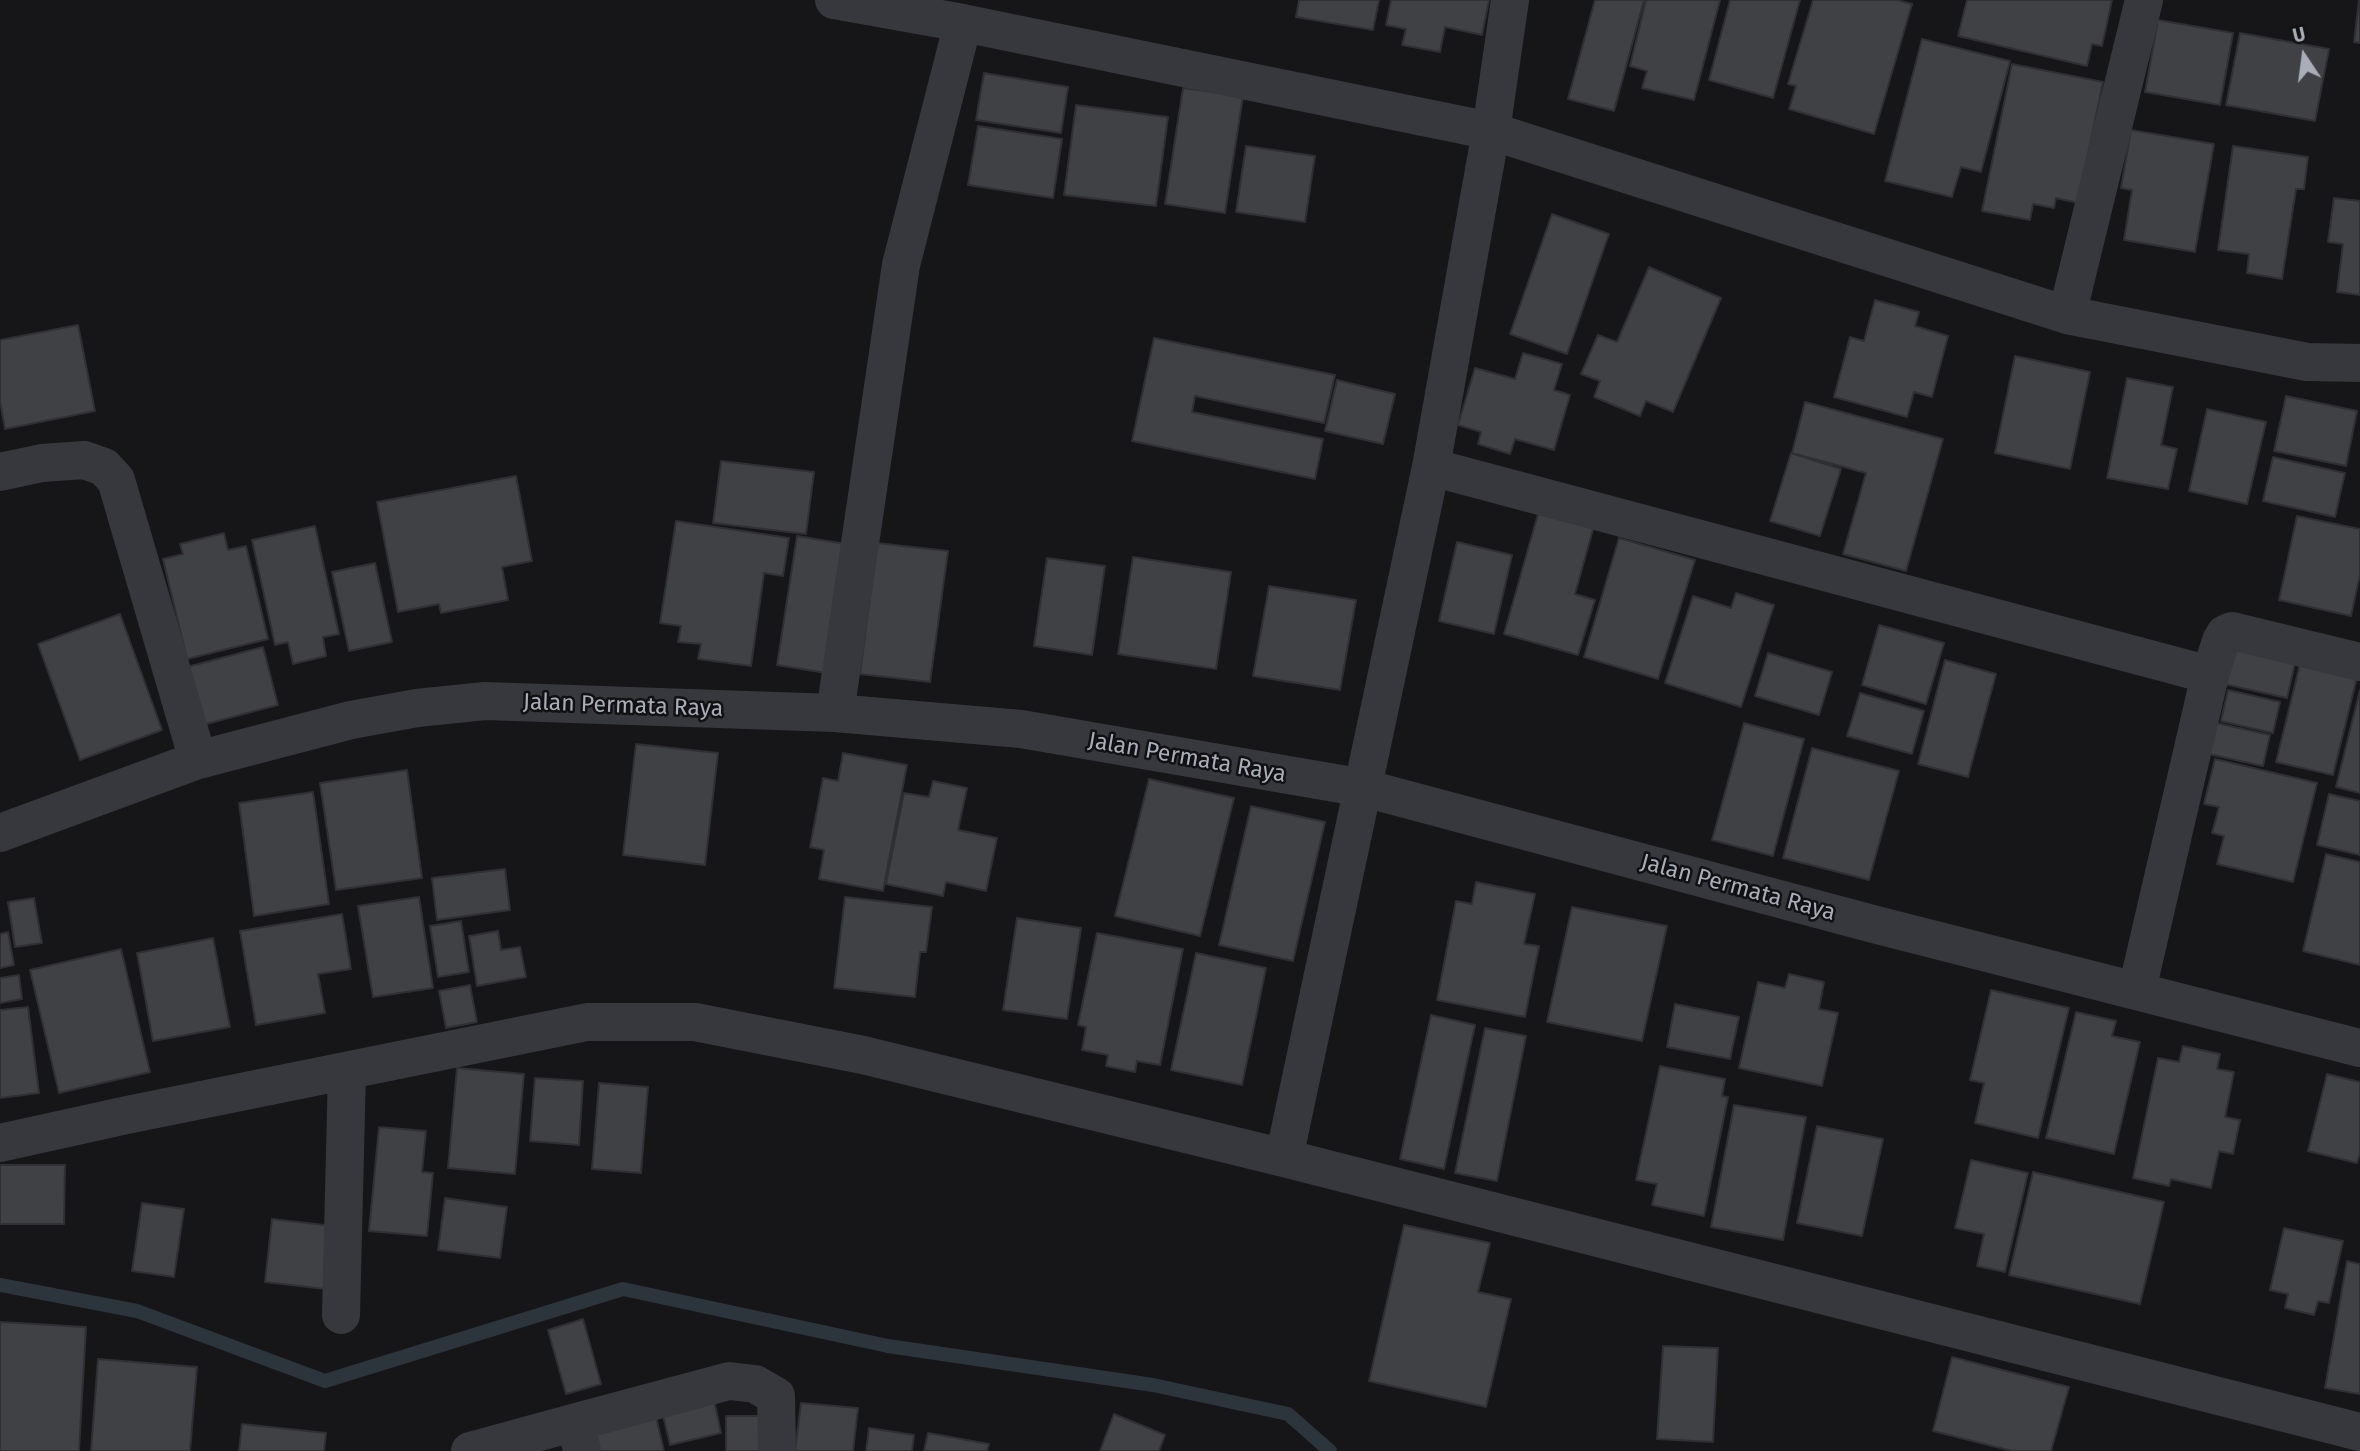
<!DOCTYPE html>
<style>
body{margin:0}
#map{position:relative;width:2360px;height:1451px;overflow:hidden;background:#161618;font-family:"Fira Sans",sans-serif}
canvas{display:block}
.north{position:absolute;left:2269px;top:21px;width:70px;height:70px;-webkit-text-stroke:5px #111113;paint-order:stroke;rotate:347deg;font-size:19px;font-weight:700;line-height:28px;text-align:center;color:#a8adb8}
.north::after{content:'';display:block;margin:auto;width:24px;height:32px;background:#a8adb8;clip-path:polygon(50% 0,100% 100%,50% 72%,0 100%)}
</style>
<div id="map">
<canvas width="2360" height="1451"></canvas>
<div class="north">U</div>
</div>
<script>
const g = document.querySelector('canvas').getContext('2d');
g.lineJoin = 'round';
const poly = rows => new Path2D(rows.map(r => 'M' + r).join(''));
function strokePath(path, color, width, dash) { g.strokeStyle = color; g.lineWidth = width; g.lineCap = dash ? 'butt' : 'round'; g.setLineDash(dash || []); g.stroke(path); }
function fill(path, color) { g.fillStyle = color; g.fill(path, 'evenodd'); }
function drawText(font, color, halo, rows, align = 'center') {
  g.font = font + ' "Fira Sans",sans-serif'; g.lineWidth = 5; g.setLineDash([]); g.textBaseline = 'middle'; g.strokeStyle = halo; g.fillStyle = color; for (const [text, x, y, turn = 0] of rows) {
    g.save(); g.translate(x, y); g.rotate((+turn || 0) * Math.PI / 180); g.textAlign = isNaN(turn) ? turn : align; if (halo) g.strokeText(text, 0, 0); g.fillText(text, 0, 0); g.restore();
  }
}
strokePath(poly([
 [0,1285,137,1311,325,1381,623,1289,888,1346,1153,1385,1288,1414,1330,1451]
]), '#2c353c', 14);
const building = poly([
 [1299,0,1379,0,1373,30,1296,17,1299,0],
 [1391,0,1489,0,1482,35,1445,27,1440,52,1402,45,1406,29,1386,25,1391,0],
 [1595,0,1644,0,1614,111,1568,99,1595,0],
 [1646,0,1720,0,1694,100,1642,88,1647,71,1630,66,1646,0],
 [1730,0,1800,0,1773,98,1709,80,1730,0],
 [1813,0,1897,0,1912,4,1874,134,1789,109,1796,86,1788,84,1813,0],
 [1967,0,2112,0,2102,46,2092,44,2087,66,1958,36,1967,0],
 [2359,0,2360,0,2360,43,2354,42,2359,0],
 [2158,20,2233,33,2220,105,2145,92,2158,20],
 [2240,33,2329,49,2315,121,2226,105,2240,33],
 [1922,39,2010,61,1981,172,1961,167,1952,197,1885,181,1922,39],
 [2012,64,2103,82,2078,203,2056,198,2054,208,2033,204,2030,220,1982,211,2012,64],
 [984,73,1068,87,1061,133,976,120,984,73],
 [1183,88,1243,96,1225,213,1165,204,1183,88],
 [1076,105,1168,117,1156,206,1064,195,1076,105],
 [978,126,1062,139,1053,198,968,185,978,126],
 [2131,130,2214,144,2195,252,2124,240,2132,190,2121,188,2131,130],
 [1246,146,1315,156,1305,222,1236,212,1246,146],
 [2233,146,2308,157,2304,189,2296,189,2282,279,2247,273,2249,254,2218,250,2233,146],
 [2334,198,2360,201,2360,295,2337,292,2343,244,2328,242,2334,198],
 [1552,214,1609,234,1567,354,1510,334,1552,214],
 [1649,267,1721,298,1673,412,1646,401,1640,416,1594,397,1600,381,1581,374,1598,335,1617,342,1649,267],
 [1875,300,1919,312,1915,326,1948,336,1932,397,1914,392,1907,417,1834,397,1850,337,1864,341,1875,300],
 [78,325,95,411,5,429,0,401,0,340,78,325],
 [1154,338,1335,375,1324,423,1195,396,1192,412,1323,439,1315,479,1132,441,1154,338],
 [1523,353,1562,364,1554,390,1570,395,1554,450,1515,439,1510,454,1478,444,1481,432,1458,425,1475,368,1515,379,1523,353],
 [2015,356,2090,372,2070,469,1995,453,2015,356],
 [2127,378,2173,387,2161,445,2177,449,2168,489,2107,478,2127,378],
 [1337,380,1395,394,1383,444,1325,431,1337,380],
 [2286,396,2357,411,2346,466,2274,451,2286,396],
 [1805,402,1943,439,1906,571,1843,554,1866,473,1792,453,1805,402],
 [2207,409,2266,422,2247,504,2189,491,2207,409],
 [1791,453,1841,469,1820,536,1770,521,1791,453],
 [2273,457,2345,473,2335,517,2263,501,2273,457],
 [721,461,814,472,806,534,713,523,721,461],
 [516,476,532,561,502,567,508,600,441,613,439,604,398,612,377,502,516,476],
 [1540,507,1595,522,1575,594,1595,600,1578,655,1504,634,1540,507],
 [2297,516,2360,529,2360,574,2351,616,2279,600,2297,516],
 [676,521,789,538,783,576,764,573,751,666,698,659,701,644,678,642,681,626,660,623,676,521],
 [315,526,339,634,323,637,326,656,293,664,288,642,275,645,252,540,315,526],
 [224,533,228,550,246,546,268,639,187,659,163,559,183,554,180,544,224,533],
 [797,536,846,544,826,673,777,665,797,536],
 [1619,538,1695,560,1658,679,1584,657,1619,538],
 [1457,542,1512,555,1494,634,1439,621,1457,542],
 [877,543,948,551,930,682,860,674,877,543],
 [1133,557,1231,572,1216,669,1118,654,1133,557],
 [1047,558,1105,566,1092,655,1034,646,1047,558],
 [375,563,392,642,349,651,332,572,375,563],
 [1269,586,1356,600,1340,690,1253,676,1269,586],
 [1736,593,1774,605,1741,707,1665,683,1693,596,1731,608,1736,593],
 [120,614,162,730,80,760,38,644,120,614],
 [1879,625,1944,643,1926,704,1862,685,1879,625],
 [2230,640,2297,654,2287,698,2220,683,2230,640],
 [263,647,278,705,202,725,187,667,263,647],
 [1768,653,1832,672,1819,715,1755,696,1768,653],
 [1945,660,1996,674,1968,777,1918,764,1945,660],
 [2300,664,2357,677,2333,775,2276,762,2300,664],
 [2228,690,2280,702,2273,733,2221,721,2228,690],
 [2360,690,2360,793,2336,787,2360,690],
 [1860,693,1924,711,1912,754,1847,736,1860,693],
 [2212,722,2270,735,2263,766,2204,753,2212,722],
 [1744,723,1804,739,1773,856,1712,840,1744,723],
 [636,744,718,753,705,865,623,855,636,744],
 [1812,748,1899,771,1869,880,1783,858,1812,748],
 [843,753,907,765,883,891,819,879,824,850,810,847,823,778,838,781,843,753],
 [2215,759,2317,783,2293,882,2217,864,2224,836,2212,833,2219,807,2204,804,2215,759],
 [407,770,422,878,336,890,320,783,407,770],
 [1149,779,1234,798,1200,936,1115,916,1149,779],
 [933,781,967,788,958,830,997,838,986,891,946,882,943,896,886,884,904,793,929,797,933,781],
 [313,792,329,904,254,916,239,803,313,792],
 [2329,794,2360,801,2360,855,2317,845,2329,794],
 [1251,806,1325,822,1293,961,1219,945,1251,806],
 [2326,854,2360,862,2360,965,2303,951,2326,854],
 [505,869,510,910,437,920,432,878,505,869],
 [1476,882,1535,894,1524,944,1539,946,1525,1017,1437,1000,1456,901,1472,904,1476,882],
 [419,897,433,988,373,997,358,906,419,897],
 [845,897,932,907,926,952,920,952,915,997,834,988,845,897],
 [34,898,42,943,15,947,8,902,34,898],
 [1572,907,1667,926,1642,1041,1547,1022,1572,907],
 [342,914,351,969,318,974,325,1013,256,1025,240,931,342,914],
 [1017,918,1081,928,1067,1019,1003,1010,1017,918],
 [461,921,469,972,438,977,430,926,461,921],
 [498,931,501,950,520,947,526,977,477,986,469,936,498,931],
 [8,932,14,965,0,968,0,934,8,932],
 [1097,933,1183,949,1160,1065,1137,1061,1135,1072,1106,1066,1108,1055,1082,1050,1086,1027,1078,1025,1097,933],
 [213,938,230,1027,153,1041,137,953,213,938],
 [121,949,150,1072,59,1093,30,970,121,949],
 [1196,953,1266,968,1242,1085,1171,1070,1196,953],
 [1789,974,1824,982,1819,1009,1838,1013,1822,1086,1739,1068,1758,982,1785,988,1789,974],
 [19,975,22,999,0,1003,0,978,19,975],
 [470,985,477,1022,446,1028,439,991,470,985],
 [1991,990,2069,1008,2038,1138,1975,1123,1984,1083,1970,1080,1991,990],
 [1675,1004,1739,1017,1730,1059,1667,1047,1675,1004],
 [28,1007,39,1093,0,1098,0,1010,28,1007],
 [2076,1012,2116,1021,2112,1036,2140,1042,2114,1154,2046,1138,2076,1012],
 [1431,1015,1475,1025,1444,1169,1400,1159,1431,1015],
 [1485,1028,1526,1036,1497,1181,1455,1173,1485,1028],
 [2183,1046,2220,1054,2217,1069,2234,1072,2225,1117,2240,1120,2233,1154,2219,1151,2211,1188,2171,1179,2169,1186,2133,1178,2158,1058,2179,1062,2183,1046],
 [1660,1066,1725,1079,1722,1096,1728,1097,1704,1216,1652,1205,1657,1184,1636,1180,1660,1066],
 [457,1068,524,1074,515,1174,448,1168,457,1068],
 [2327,1074,2360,1082,2360,1153,2357,1163,2308,1151,2327,1074],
 [535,1078,583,1081,579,1145,530,1141,535,1078],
 [599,1083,648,1087,641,1173,592,1169,599,1083],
 [1734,1105,1806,1117,1783,1240,1711,1227,1734,1105],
 [1817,1126,1883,1139,1862,1236,1797,1223,1817,1126],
 [379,1127,426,1131,422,1172,433,1173,427,1236,369,1231,379,1127],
 [1971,1160,2028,1173,2005,1272,1977,1266,1984,1234,1955,1228,1971,1160],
 [0,1165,65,1165,64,1224,0,1224,0,1165],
 [2033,1172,2164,1202,2140,1304,2009,1275,2033,1172],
 [445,1198,507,1207,500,1258,438,1250,445,1198],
 [142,1203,184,1209,174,1277,132,1271,142,1203],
 [272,1219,333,1226,325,1289,265,1282,272,1219],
 [1404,1225,1490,1243,1478,1292,1511,1299,1486,1407,1369,1381,1404,1225],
 [2284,1228,2343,1241,2329,1303,2318,1301,2314,1315,2285,1308,2288,1294,2270,1290,2284,1228],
 [2347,1261,2360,1264,2360,1394,2325,1388,2347,1261],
 [583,1319,601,1384,566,1394,548,1330,583,1319],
 [0,1322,86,1327,79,1451,0,1451,0,1322],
 [1663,1346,1718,1348,1713,1442,1657,1439,1663,1346],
 [1952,1357,2069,1387,2051,1451,2012,1451,1933,1431,1952,1357],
 [98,1359,197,1367,190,1451,91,1451,98,1359],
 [711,1386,721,1433,670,1445,659,1398,711,1386],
 [801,1403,858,1408,853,1451,795,1451,801,1403],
 [653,1404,664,1451,599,1451,591,1419,653,1404],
 [1114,1414,1165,1435,1159,1451,1100,1451,1114,1414],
 [726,1416,769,1416,769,1451,726,1451,726,1416],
 [242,1424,326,1433,324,1451,239,1451,242,1424],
 [869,1428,914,1435,912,1451,866,1451,869,1428],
 [928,1433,989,1444,987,1451,924,1451,928,1433]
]);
fill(building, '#404145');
strokePath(building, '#303034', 2);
strokePath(poly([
 [834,0,963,23,1491,131,2067,315,2307,362,2360,363],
 [2067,315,2144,0],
 [1431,467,2210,675,2137,990],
 [0,472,42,463,84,460,104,467,116,480,198,760],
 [2210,675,2221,641,2225,634,2232,631,2360,662],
 [835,713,901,265,963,23],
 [0,833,198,760,351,720,417,708,485,701,835,713,1021,729,1364,788,1873,924,2360,1048],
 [0,1143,127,1115,587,1022,695,1022,863,1055,1284,1158,2360,1432],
 [1284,1158,1431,467,1491,131,1510,0],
 [341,1315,347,1071],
 [470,1451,576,1422],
 [582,1451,576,1422,729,1381,755,1384,776,1396,777,1451]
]), '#37383d', 38);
drawText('23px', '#a8adb8', '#111113', [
 ["Jalan Permata Raya",623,706,2],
 ["Jalan Permata Raya",1187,758,10],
 ["Jalan Permata Raya",1738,888,15]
]);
</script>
